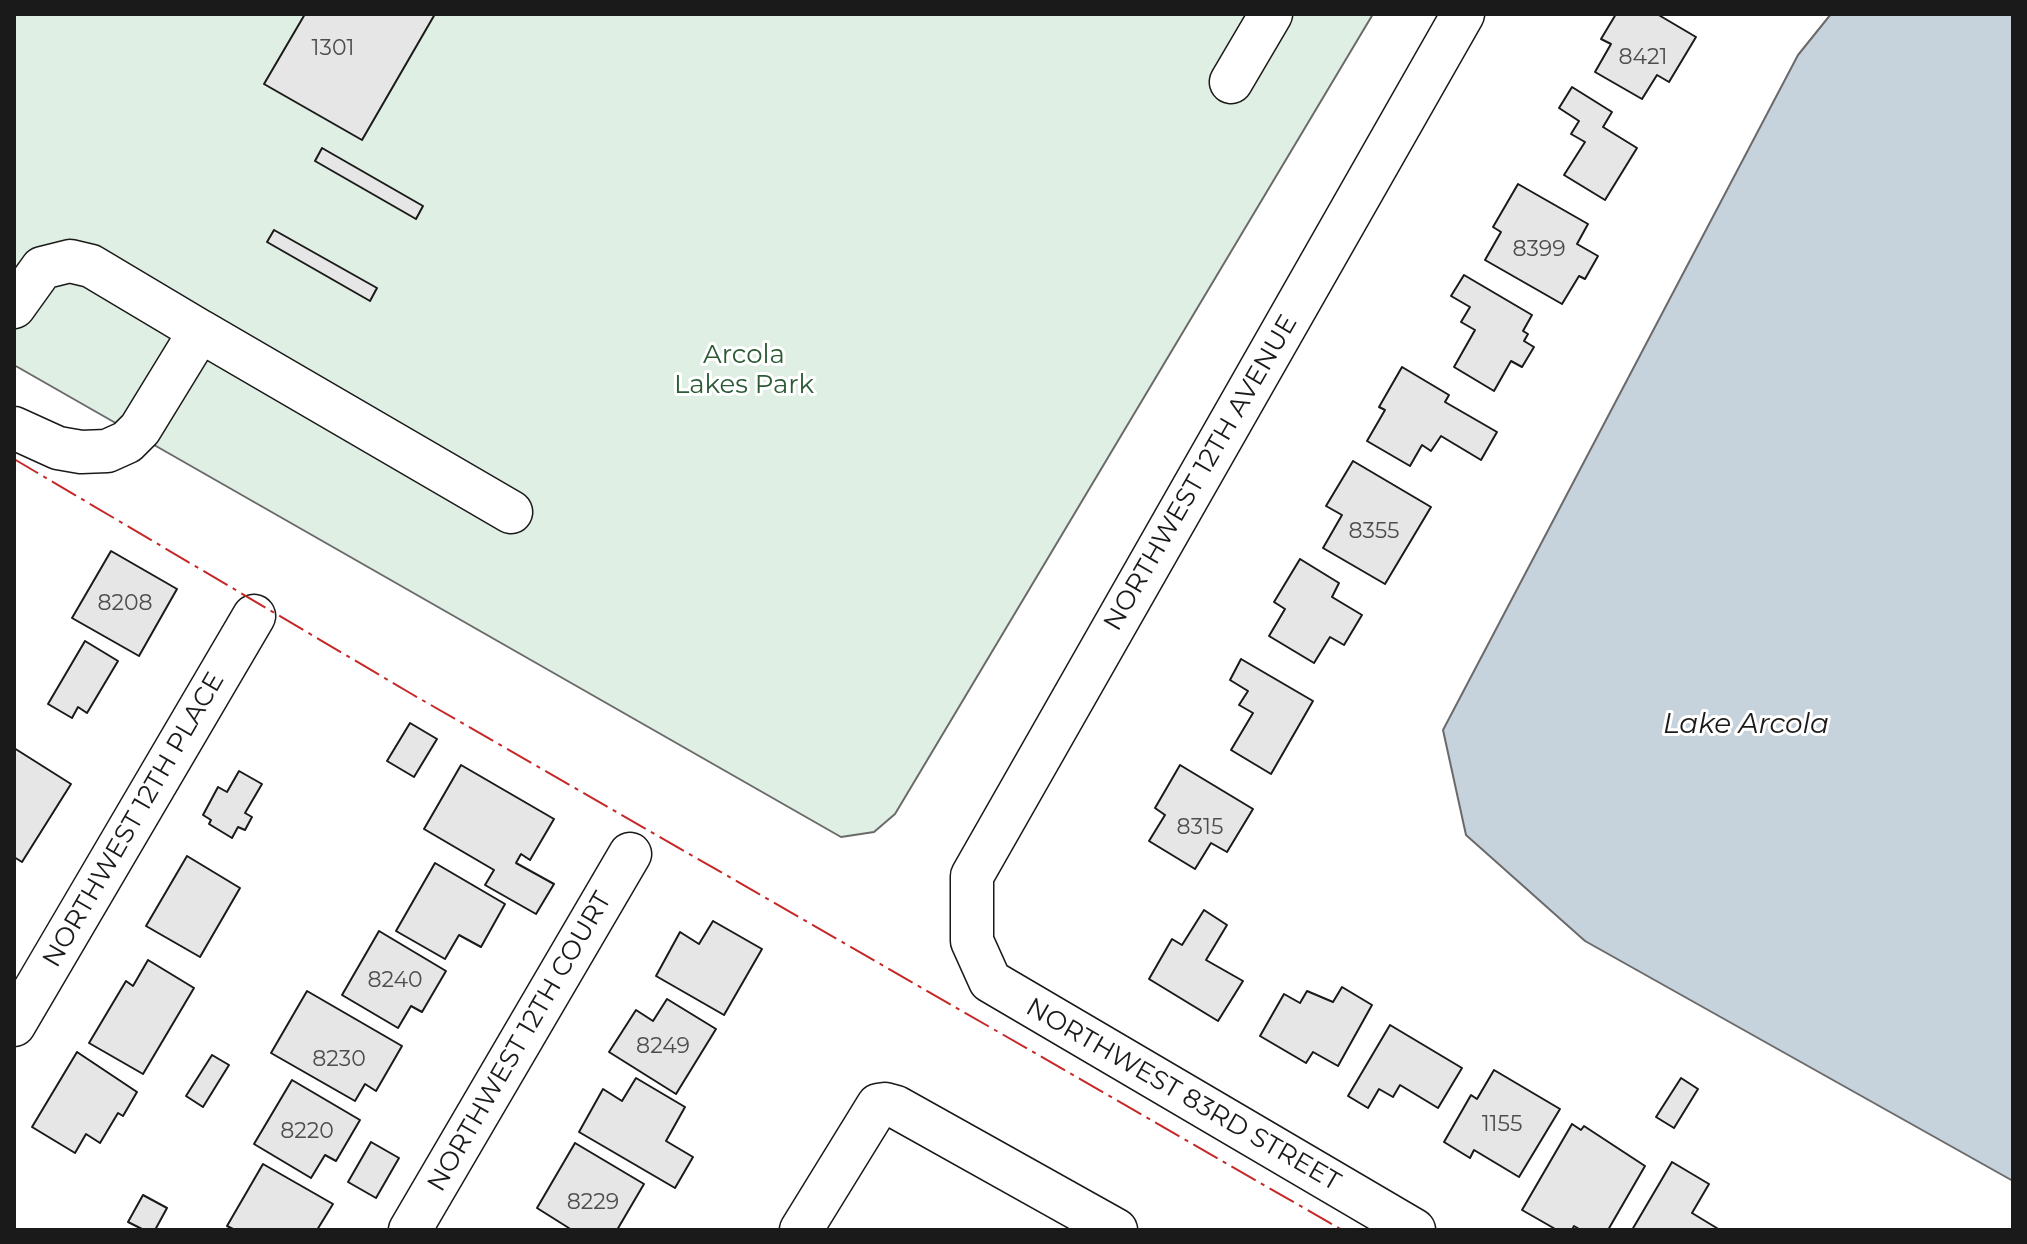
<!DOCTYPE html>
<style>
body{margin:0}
#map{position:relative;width:2027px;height:1244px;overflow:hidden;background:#fff;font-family:Montserrat,sans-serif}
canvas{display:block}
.frame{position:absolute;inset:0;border:16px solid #1a1a1a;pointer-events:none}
</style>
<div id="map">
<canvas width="2027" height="1244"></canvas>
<div class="frame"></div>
</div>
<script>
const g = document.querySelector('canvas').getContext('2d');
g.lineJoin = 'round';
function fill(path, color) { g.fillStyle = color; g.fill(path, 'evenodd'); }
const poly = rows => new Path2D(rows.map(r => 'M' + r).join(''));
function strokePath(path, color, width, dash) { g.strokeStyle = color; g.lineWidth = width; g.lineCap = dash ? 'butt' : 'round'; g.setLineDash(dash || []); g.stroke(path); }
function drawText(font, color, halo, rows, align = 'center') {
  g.font = font + ' Montserrat,sans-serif'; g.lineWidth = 6; g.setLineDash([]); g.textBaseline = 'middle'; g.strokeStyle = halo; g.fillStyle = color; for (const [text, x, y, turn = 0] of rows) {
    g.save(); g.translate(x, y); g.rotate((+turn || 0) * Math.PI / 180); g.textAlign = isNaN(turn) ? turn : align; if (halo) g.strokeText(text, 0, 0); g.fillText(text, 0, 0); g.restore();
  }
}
const green = poly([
 [14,14,1373,14,895,814,874,832,841,837,14,365,14,14]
]);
fill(green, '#e0efe3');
strokePath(green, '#6a6a6a', 2);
const water = poly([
 [1831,14,2013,14,2013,1181,1585,941,1466,835,1443,730,1798,55,1831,14]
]);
fill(water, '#c6d2dc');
strokePath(water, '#6a6a6a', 2);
const building = poly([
 [305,14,435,14,362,140,264,84,305,14],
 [1616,14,1657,14,1696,37,1669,82,1657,75,1642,99,1595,72,1611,44,1601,39,1616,14],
 [1572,87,1612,112,1603,127,1637,148,1605,200,1564,175,1585,142,1571,134,1579,121,1559,108,1572,87],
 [322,148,423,206,416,219,315,161,322,148],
 [1518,184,1588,224,1577,244,1598,256,1585,279,1579,276,1562,304,1485,260,1501,232,1493,227,1518,184],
 [274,230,377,288,370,301,267,242,274,230],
 [1464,275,1532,315,1523,331,1528,334,1524,341,1534,347,1522,367,1511,361,1494,391,1454,367,1475,330,1461,322,1470,307,1451,296,1464,275],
 [1402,367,1449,395,1445,402,1497,432,1481,460,1441,436,1431,451,1422,445,1410,466,1367,441,1385,410,1379,407,1402,367],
 [1353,461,1431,507,1385,584,1323,548,1342,515,1326,506,1353,461],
 [111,551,177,589,139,656,72,618,111,551],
 [1300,559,1339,583,1332,597,1362,615,1344,645,1330,637,1314,663,1269,636,1285,609,1274,602,1300,559],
 [85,641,118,661,87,713,78,707,72,718,48,704,85,641],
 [1241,659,1313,701,1271,774,1231,750,1253,713,1239,705,1248,691,1230,680,1241,659],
 [410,723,437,739,414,777,387,761,410,723],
 [14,748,71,784,22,862,14,857,14,748],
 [461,765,554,819,530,860,521,854,516,863,554,884,536,914,485,885,494,870,424,829,461,765],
 [1180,765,1253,809,1227,852,1211,843,1195,869,1149,841,1165,815,1155,808,1180,765],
 [239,771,262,784,245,813,252,817,245,830,238,827,232,838,209,824,211,820,203,815,218,787,227,792,239,771],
 [187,856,240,888,200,957,146,926,187,856],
 [435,863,505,904,481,947,459,935,445,959,396,931,435,863],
 [1204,910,1227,925,1206,960,1243,981,1218,1021,1149,979,1172,939,1182,945,1204,910],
 [713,921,762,949,724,1015,656,976,680,932,699,944,713,921],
 [379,931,446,971,422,1012,411,1006,398,1028,342,995,379,931],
 [148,960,194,988,143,1074,89,1043,126,981,133,986,148,960],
 [1342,987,1372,1005,1338,1066,1313,1052,1306,1063,1260,1036,1284,994,1300,1003,1307,991,1333,1002,1342,987],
 [307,991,402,1046,376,1091,365,1084,355,1101,271,1053,307,991],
 [667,999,716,1029,676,1094,609,1052,636,1010,653,1021,667,999],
 [1390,1025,1462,1068,1438,1108,1400,1085,1393,1097,1379,1089,1368,1108,1348,1096,1390,1025],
 [77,1052,137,1092,123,1116,118,1113,100,1143,86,1134,75,1153,32,1127,77,1052],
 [212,1055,229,1065,203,1107,186,1096,212,1055],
 [1494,1070,1560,1109,1519,1177,1474,1150,1470,1158,1444,1142,1471,1095,1477,1099,1494,1070],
 [636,1078,685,1107,666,1141,693,1157,675,1188,579,1132,603,1089,622,1101,636,1078],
 [1681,1078,1698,1089,1674,1128,1656,1117,1681,1078],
 [292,1080,360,1120,336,1161,325,1155,311,1178,254,1144,292,1080],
 [1572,1124,1581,1130,1584,1126,1645,1166,1608,1230,1581,1230,1574,1226,1572,1230,1557,1230,1522,1210,1572,1124],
 [371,1142,399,1158,376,1198,348,1182,371,1142],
 [575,1143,644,1184,617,1230,572,1230,537,1208,575,1143],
 [1672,1162,1709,1184,1692,1213,1720,1230,1632,1230,1672,1162],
 [263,1164,333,1204,317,1230,235,1230,227,1226,263,1164],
 [143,1195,167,1208,155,1230,144,1230,128,1222,143,1195]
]);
fill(building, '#e6e6e6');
strokePath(building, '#1a1a1a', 2);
const minor = poly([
 [1231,82,1271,14],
 [14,307,42,268,70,261,91,266,200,331,140,429,127,442,107,451,81,452,58,448,14,428],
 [200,331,511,512],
 [14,1025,254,616],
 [410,1230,630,854],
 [801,1230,878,1105,885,1104,896,1107,1116,1230],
 [1414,1230,990,981,972,941,972,876,1463,14]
]);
strokePath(minor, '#1a1a1a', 45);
strokePath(minor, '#fff', 42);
strokePath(poly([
 [14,459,410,693,1342,1230]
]), '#c62828', 2, [28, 6, 4, 6]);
drawText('22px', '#4d4d4d', null, [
 ["1301",333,49],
 ["8421",1643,58],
 ["8399",1539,250],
 ["8355",1374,532],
 ["8208",125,604],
 ["8315",1200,828],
 ["8240",395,981],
 ["8249",663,1047],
 ["8230",339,1060],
 ["1155",1502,1125],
 ["8220",307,1132],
 ["8229",593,1203]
]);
drawText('26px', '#2b5a34', '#fff', [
 ["Arcola",744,355],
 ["Lakes Park",744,385]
]);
drawText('26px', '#1a1a1a', '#fff', [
 ["NORTHWEST 12TH AVENUE",1201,473,-60],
 ["NORTHWEST 12TH PLACE",134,820,-60],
 ["NORTHWEST 12TH COURT",520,1042,-60],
 ["NORTHWEST 83RD STREET",1183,1095,30]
]);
drawText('italic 28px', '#1a1a1a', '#fff', [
 ["Lake Arcola",1746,725]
]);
</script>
